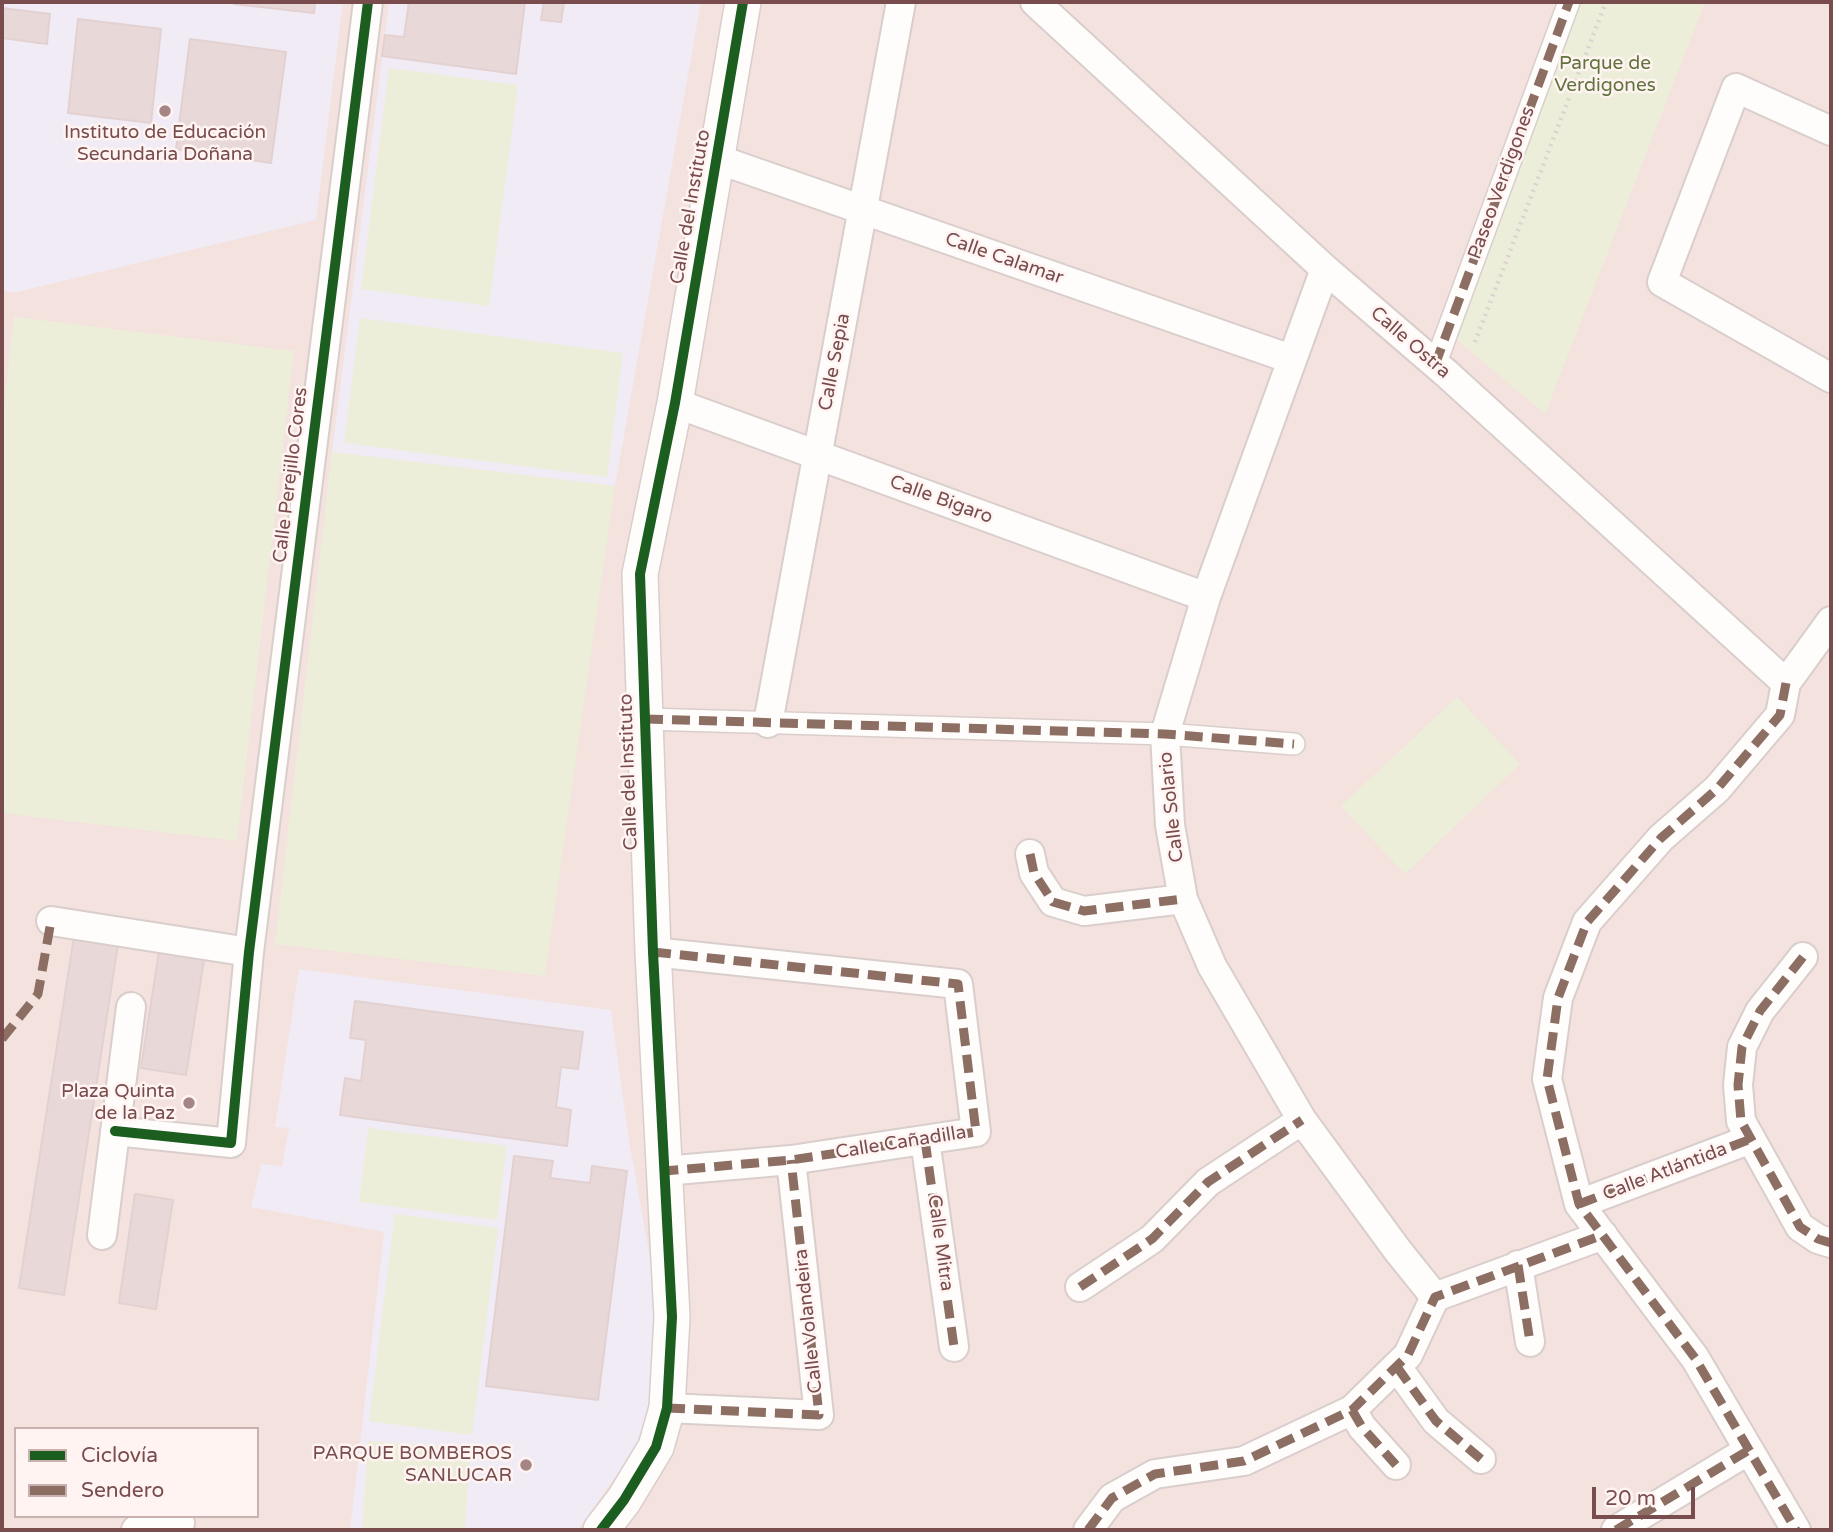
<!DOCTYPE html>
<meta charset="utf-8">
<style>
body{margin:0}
#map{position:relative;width:1833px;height:1532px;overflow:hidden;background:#f9f1ee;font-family:"Varela Round",sans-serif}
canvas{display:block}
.frame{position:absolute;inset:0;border:4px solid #794c4d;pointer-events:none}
.legend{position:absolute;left:14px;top:1427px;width:245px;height:91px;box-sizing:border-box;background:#fff4f1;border:2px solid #c9b1af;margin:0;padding:9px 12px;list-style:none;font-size:21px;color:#794c4d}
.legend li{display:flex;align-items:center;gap:14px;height:35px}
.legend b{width:35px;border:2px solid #c9b1af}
.scale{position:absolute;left:1592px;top:1487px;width:103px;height:32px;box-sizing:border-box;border:4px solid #794c4d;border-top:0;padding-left:9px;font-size:21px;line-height:24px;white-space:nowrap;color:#794c4d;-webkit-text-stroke:5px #fff4f1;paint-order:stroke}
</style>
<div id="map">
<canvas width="1833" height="1532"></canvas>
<div class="frame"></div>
<ul class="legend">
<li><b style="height:9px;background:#1b5e20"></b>Ciclovía</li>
<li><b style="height:9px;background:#8d6e63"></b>Sendero</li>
</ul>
<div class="scale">20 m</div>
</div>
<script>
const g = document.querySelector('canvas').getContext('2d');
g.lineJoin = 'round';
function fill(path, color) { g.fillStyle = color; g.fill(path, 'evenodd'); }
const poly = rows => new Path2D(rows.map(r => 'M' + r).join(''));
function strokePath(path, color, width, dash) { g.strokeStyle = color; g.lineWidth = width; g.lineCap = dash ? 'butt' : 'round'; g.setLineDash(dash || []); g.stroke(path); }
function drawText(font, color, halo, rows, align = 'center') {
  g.font = font + ' "Varela Round",sans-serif'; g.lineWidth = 5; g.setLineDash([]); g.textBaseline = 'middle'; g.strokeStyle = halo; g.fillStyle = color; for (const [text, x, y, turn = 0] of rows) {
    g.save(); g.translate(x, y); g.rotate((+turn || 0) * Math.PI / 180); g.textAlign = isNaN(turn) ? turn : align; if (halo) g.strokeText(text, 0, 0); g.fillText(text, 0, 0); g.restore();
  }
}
fill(poly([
 [2,2,1831,2,1831,1530,2,1530],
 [16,1429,257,1429,257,1516,16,1516]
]), '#f3e2de');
fill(poly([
 [2,2,343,2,316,220,13,293,2,290],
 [389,2,701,2,615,486,332,452],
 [299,969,611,1010,629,1140,657,1297,646,1433,578,1530,350,1530,384,1232,251,1207,261,1164,282,1166,289,1128,275,1127]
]), '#f1ebf5');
fill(poly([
 [1561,2,1705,2,1545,414,1439,325],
 [389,68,518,85,489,306,361,289],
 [14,317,294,351,237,841,2,813,2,420],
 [360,318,623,353,607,477,344,443],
 [332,452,615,486,545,976,275,944],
 [1457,697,1520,764,1405,874,1341,806],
 [368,1128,507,1146,497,1220,359,1202],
 [395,1214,498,1228,472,1435,369,1421],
 [368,1441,470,1448,465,1530,362,1530]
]), '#edeed9');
const building = poly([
 [234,2,315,2,314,13,234,4,234,2],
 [409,2,525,2,516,74,382,56,385,35,404,37,409,2],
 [544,2,564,2,561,22,541,20,544,2],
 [2,8,50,14,47,44,2,38,2,8],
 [78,19,161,29,151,123,68,113,78,19],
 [190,39,286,52,271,163,176,149,190,39],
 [74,937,118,944,64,1295,19,1288,74,937],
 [160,945,205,953,186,1075,141,1068,160,945],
 [355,1001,583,1032,578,1069,561,1067,556,1107,571,1110,567,1146,340,1115,345,1078,361,1081,366,1040,350,1038,355,1001],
 [514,1156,553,1161,550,1178,590,1183,592,1166,627,1171,598,1400,486,1386,514,1156],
 [135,1194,173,1200,156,1309,119,1303,135,1194]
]);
fill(building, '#e8d9d8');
strokePath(building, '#e2d1d0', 2);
const pedestrian = poly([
 [1435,365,1569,2],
 [645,719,1165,734,1294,744]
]);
const minor = poly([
 [1035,2,1325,269,1447,374,1786,683],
 [1831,131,1736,88,1662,282,1831,378],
 [717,159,1291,359],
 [1325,269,1206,597,1165,734,1170,825,1183,899,1212,966,1302,1120,1398,1251,1435,1297],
 [675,403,1206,597],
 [768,723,901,2],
 [1030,854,1034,873,1053,902,1084,911,1183,899],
 [51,921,249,952],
 [653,952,958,984,976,1132,791,1160,664,1171],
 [1803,957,1760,1011,1742,1047,1738,1085,1741,1121,1800,1227,1818,1239,1831,1243],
 [115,1131,231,1143,249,952,368,2],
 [925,1140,954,1347],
 [1579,1204,1751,1139],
 [102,1235,131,1007],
 [1518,1265,1530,1342],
 [1080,1287,1152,1239,1208,1182,1302,1120],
 [1435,1297,1603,1235],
 [1397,1367,1436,1421,1481,1459],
 [667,1408,819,1415,791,1160],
 [1352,1410,1362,1427,1396,1465],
 [136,1530,180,1523],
 [1088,1530,1112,1498,1155,1474,1244,1461,1352,1410,1408,1355,1435,1297],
 [1616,1530,1749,1450],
 [1796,1530,1695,1358,1579,1204,1547,1079,1558,998,1587,922,1661,838,1717,789,1780,715,1786,683,1831,621]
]);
const tertiary = poly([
 [601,1530,624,1500,656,1447,667,1408,672,1317,653,952,640,574,675,403,743,2]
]);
strokePath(pedestrian, '#d9cecc', 24);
strokePath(minor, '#d9cecc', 32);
strokePath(tertiary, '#d9cecc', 38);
strokePath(poly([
 [1475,342,1606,2]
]), '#ddd1d1', 4.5, [2, 5]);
strokePath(pedestrian, '#fefdfc', 21);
strokePath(minor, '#fefdfc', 28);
strokePath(tertiary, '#fefdfc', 35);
strokePath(poly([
 [1435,365,1569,2],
 [1786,683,1780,715,1717,789,1661,838,1587,922,1558,998,1547,1079,1579,1204,1695,1358,1796,1530],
 [645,719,1165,734,1294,744],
 [1030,854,1034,873,1053,902,1084,911,1183,899],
 [653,952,958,984,976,1132,791,1160,664,1171],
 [1803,957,1760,1011,1742,1047,1738,1085,1741,1121,1800,1227,1818,1239,1831,1243],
 [2,1039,38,994,51,921],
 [925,1140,954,1347],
 [1579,1204,1751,1139],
 [1518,1265,1530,1342],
 [1080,1287,1152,1239,1208,1182,1302,1120],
 [1397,1367,1436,1421,1481,1459],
 [667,1408,819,1415,791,1160],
 [1352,1410,1362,1427,1396,1465],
 [1088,1530,1112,1498,1155,1474,1244,1461,1352,1410,1408,1355,1435,1297,1603,1235],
 [1616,1530,1749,1450]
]), '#8d6e63', 9, [18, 9]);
strokePath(poly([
 [115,1131,231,1143,249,952,368,2],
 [601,1530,624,1500,656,1447,667,1408,672,1317,653,952,640,574,675,403,743,2]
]), '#1b5e20', 10);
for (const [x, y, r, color] of [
 [165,111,7,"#a68685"],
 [189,1103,7,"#a68685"],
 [526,1465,7,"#a68685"]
]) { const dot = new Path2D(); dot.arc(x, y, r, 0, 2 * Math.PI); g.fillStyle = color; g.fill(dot); strokePath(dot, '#fff4f1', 2.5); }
drawText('19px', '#62733e', '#fff4f1', [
 ["Parque de",1605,64],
 ["Verdigones",1605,86]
]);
drawText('19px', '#794c4d', '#fff4f1', [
 ["Instituto de Educación",165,133,"center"],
 ["Secundaria Doñana",165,155,"center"],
 ["Plaza Quinta",175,1092],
 ["de la Paz",175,1114],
 ["PARQUE BOMBEROS",512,1454],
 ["SANLUCAR",512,1476]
], 'right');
drawText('19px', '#794c4d', '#fff4f1', [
 ["Paseo Verdigones",1502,183,-70],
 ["Calle del Instituto",691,207,-80],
 ["Calle Calamar",1004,259,19],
 ["Calle Ostra",1410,343,41],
 ["Calle Sepia",835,362,-79],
 ["Calle Perejillo Cores",291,475,-83],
 ["Calle Bigaro",941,500,20],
 ["Calle del Instituto",629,772,-92],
 ["Calle Solario",1172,807,-96],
 ["Calle Cañadilla",901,1143,-9],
 ["Calle Atlántida",1665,1172,-21],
 ["Calle Mitra",940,1243,82],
 ["Calle Volandeira",809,1321,-96]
]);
</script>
